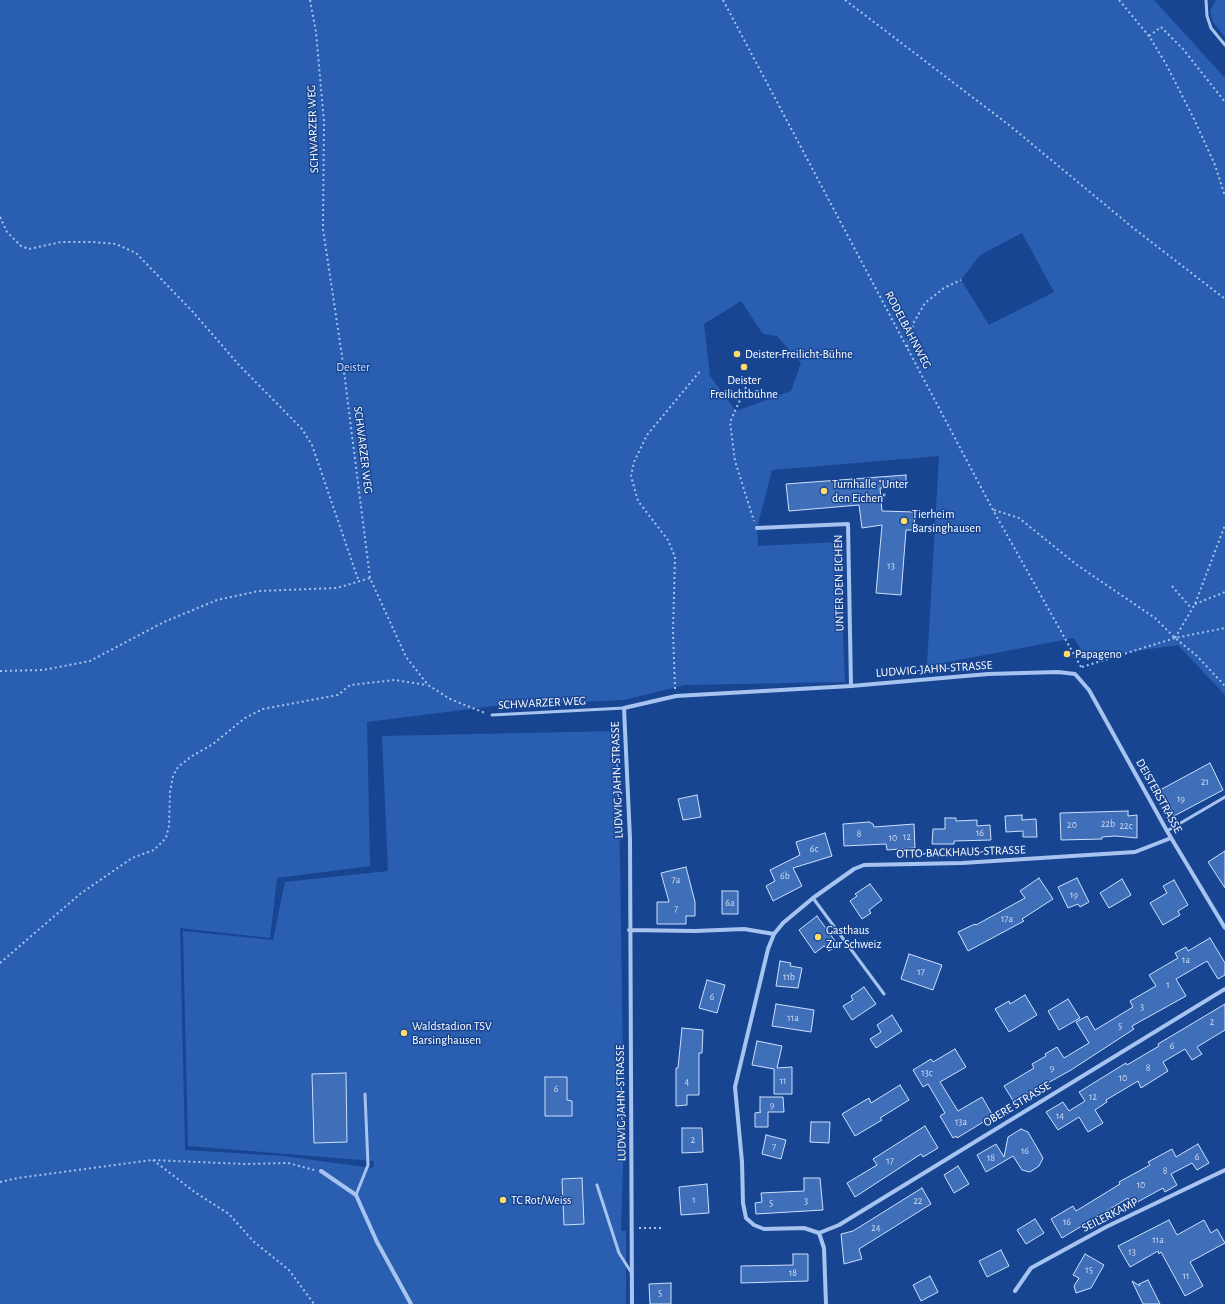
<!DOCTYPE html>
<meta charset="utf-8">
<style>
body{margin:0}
canvas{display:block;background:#184592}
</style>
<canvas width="1225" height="1304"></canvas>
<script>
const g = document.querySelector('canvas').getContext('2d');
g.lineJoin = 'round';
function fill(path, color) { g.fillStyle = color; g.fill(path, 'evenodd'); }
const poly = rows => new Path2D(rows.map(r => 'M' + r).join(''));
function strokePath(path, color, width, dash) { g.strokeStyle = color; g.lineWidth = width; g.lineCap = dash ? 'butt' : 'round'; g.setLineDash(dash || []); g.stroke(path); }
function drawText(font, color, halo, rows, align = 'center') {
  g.font = font + ' "Alegreya Sans",sans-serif'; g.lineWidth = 3; g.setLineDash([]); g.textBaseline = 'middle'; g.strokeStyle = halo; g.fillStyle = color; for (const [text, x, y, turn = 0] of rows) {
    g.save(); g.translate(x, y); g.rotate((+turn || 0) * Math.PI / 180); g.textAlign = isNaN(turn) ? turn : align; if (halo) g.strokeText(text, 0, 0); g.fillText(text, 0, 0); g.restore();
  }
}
fill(poly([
 [0,0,1154,0,1225,78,1225,695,1178,645,1086,658,1074,638,927,666,939,456,772,470,757,528,758,546,839,542,845,682,685,685,624,700,495,706,367,722,370,866,277,878,270,938,180,928,185,1150,283,1156,373,1168,374,1161,188,1146,183,931,273,940,285,882,388,871,382,736,618,731,624,1130,621,1231,626,1231,626,1304,0,1304],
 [1022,233,1054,292,989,325,961,280,980,255],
 [741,301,763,334,777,336,801,363,791,391,736,411,710,376,704,324],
 [1216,0,1225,0,1225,37,1213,22,1210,11]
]), '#2a5eb1');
const building = poly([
 [906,475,906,486,880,488,882,511,915,512,914,530,906,530,901,595,876,593,882,525,862,528,859,505,789,511,786,484,906,475],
 [1210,763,1223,790,1174,816,1160,790,1210,763],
 [697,795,701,817,683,820,678,799,697,795],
 [1128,811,1128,816,1137,815,1137,838,1115,836,1102,837,1102,839,1061,840,1060,813,1128,811],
 [1022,815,1022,820,1036,819,1037,837,1023,837,1023,831,1006,832,1005,816,1022,815],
 [945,818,956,818,956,821,977,820,977,826,990,825,991,840,954,841,954,844,932,844,933,829,945,829,945,818],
 [869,822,873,824,874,827,914,824,915,848,887,850,886,844,844,846,843,824,869,822],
 [825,833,832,856,793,868,802,886,773,901,766,886,775,881,770,870,800,855,796,842,825,833],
 [1225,851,1225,888,1208,862,1225,851],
 [686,867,695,902,695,916,686,916,686,924,657,924,657,902,669,902,661,873,686,867],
 [1039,878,1053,899,1022,919,1024,921,968,951,958,932,975,924,976,925,1025,898,1020,891,1039,878],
 [1077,878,1089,902,1080,907,1078,904,1068,908,1058,887,1077,878],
 [1122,879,1131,895,1109,908,1100,893,1122,879],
 [1174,880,1188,905,1178,911,1180,915,1163,925,1150,903,1167,893,1163,886,1174,880],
 [870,884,882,900,869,910,871,913,862,919,850,901,857,896,855,894,870,884],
 [722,891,738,891,738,914,722,914,722,891],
 [817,916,838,945,829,951,824,946,815,953,799,930,817,916],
 [1210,938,1225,963,1225,975,1218,979,1207,961,1176,979,1186,996,1132,1026,1134,1029,1071,1070,1014,1102,1004,1086,1034,1068,1032,1064,1046,1056,1045,1054,1057,1047,1064,1058,1089,1043,1076,1022,1087,1016,1095,1030,1133,1007,1130,1001,1156,986,1149,975,1178,958,1175,953,1186,947,1188,951,1210,938],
 [909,954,942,965,933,990,901,979,909,954],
 [780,961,791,963,790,966,802,968,798,988,776,986,780,961],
 [707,980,725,985,717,1013,699,1008,707,980],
 [864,987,876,1004,852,1020,843,1006,853,1000,851,996,864,987],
 [1025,995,1037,1015,1009,1032,995,1009,1009,1001,1010,1004,1025,995],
 [1068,999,1080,1018,1059,1030,1048,1011,1068,999],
 [776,1004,814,1010,811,1032,772,1026,776,1004],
 [1225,1004,1225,1030,1197,1047,1202,1054,1192,1060,1185,1049,1163,1062,1168,1071,1141,1088,1138,1081,1106,1100,1107,1102,1095,1110,1103,1123,1088,1132,1079,1117,1058,1130,1046,1112,1063,1102,1069,1111,1085,1101,1079,1092,1126,1063,1127,1065,1159,1046,1158,1044,1225,1004],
 [892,1015,902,1031,876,1048,870,1039,881,1032,877,1025,892,1015],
 [682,1028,703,1030,702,1053,699,1053,699,1095,687,1095,687,1105,676,1106,676,1068,678,1068,682,1028],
 [757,1041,782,1046,777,1068,792,1067,792,1094,774,1094,774,1069,752,1065,757,1041],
 [955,1049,966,1067,940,1082,958,1111,982,1097,993,1116,957,1138,956,1136,953,1138,940,1116,945,1113,928,1084,923,1087,913,1070,931,1059,933,1062,955,1049],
 [346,1073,347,1142,314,1143,312,1074,346,1073],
 [545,1077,567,1077,567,1100,572,1101,572,1116,545,1116,545,1077],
 [900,1085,909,1100,880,1118,882,1120,855,1136,842,1114,869,1098,871,1103,900,1085],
 [760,1097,783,1097,784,1112,768,1112,768,1127,755,1127,755,1113,761,1112,760,1112,760,1097],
 [811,1122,830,1122,829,1143,810,1142,811,1122],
 [925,1126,938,1148,923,1157,921,1154,855,1197,847,1183,877,1165,873,1159,925,1126],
 [682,1128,702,1128,703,1152,682,1153,682,1128],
 [1021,1129,1028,1132,1043,1158,1039,1166,1030,1172,1022,1170,1013,1156,986,1172,977,1155,996,1144,1004,1157,1008,1137,1021,1129],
 [766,1135,786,1140,781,1159,762,1154,766,1135],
 [1198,1144,1209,1163,1197,1170,1192,1163,1171,1174,1177,1185,1165,1192,1163,1188,1132,1205,1128,1198,1062,1238,1051,1219,1073,1206,1076,1211,1120,1184,1119,1182,1150,1165,1148,1162,1172,1149,1176,1157,1198,1144],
 [958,1166,969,1184,954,1193,944,1175,958,1166],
 [582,1178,584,1224,564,1225,562,1179,582,1178],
 [804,1178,820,1178,823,1210,756,1214,755,1203,762,1202,761,1193,804,1191,804,1178],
 [707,1184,709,1213,681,1215,679,1187,707,1184],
 [922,1188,931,1204,859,1249,862,1259,844,1264,841,1234,853,1231,922,1188],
 [1035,1219,1044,1233,1026,1244,1017,1230,1035,1219],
 [1169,1220,1177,1235,1204,1220,1211,1233,1217,1229,1225,1243,1190,1262,1203,1286,1185,1296,1161,1252,1159,1254,1158,1251,1130,1267,1118,1246,1169,1220],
 [1001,1250,1009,1266,987,1277,979,1261,1001,1250],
 [793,1254,808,1254,808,1281,741,1283,741,1266,793,1265,793,1254],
 [1085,1254,1104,1265,1091,1288,1076,1293,1074,1286,1079,1278,1073,1275,1085,1254],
 [930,1276,938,1292,921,1301,913,1285,930,1276],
 [1148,1280,1160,1304,1143,1304,1132,1281,1140,1286,1139,1284,1148,1280],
 [671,1283,671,1304,650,1304,649,1284,671,1283]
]);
fill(building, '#406fba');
strokePath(building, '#cedffb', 1);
strokePath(poly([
 [310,0,316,32,324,122,323,229,342,356,370,578,406,657,428,685,450,699,485,713],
 [723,0,993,510,1081,667],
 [845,0,1009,125,1132,227,1225,299],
 [1119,0,1149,36,1166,64,1194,119,1215,165,1225,196],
 [1149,36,1161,27,1183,49,1225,102],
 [0,217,7,232,21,246,29,249,61,242,93,242,116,244,136,253,193,312,239,365,302,429,312,445,359,582],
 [907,347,914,322,925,303,944,288,961,280],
 [746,387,730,422,735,461,754,521],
 [994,510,1019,518,1077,565,1155,618,1175,638,1197,656,1225,686],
 [1172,586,1191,608],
 [1195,604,1225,592],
 [1175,638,1195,604,1225,525],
 [1082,667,1175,638,1225,628],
 [0,671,43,670,90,661,164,622,217,600,259,591,337,588,370,578],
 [675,689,673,631,675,557,668,540,638,501,631,476,634,462,647,435,701,370],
 [0,963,80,894,132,858,154,850,166,838,169,826,170,792,173,776,178,767,192,756,213,744,245,718,263,709,338,695,350,685,395,680,427,685],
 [153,1160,196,1193,229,1214,253,1241,289,1270,314,1304],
 [0,1182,18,1178,152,1160,244,1164,288,1163,314,1170],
 [639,1228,664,1228]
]), '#a7c3f0', 2, [2, 3]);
strokePath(poly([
 [1206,0,1207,16,1211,28,1225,45],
 [492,715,624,708],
 [1167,831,1225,797],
 [813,898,884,994],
 [597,1185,619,1253,631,1272],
 [356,1195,368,1165,365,1094]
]), '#a7c3f0', 3);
strokePath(poly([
 [757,528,848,524,851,686],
 [629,930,695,931,744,929,774,934],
 [321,1171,356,1195,377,1242,411,1304],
 [819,1233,839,1225,1225,989],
 [1015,1291,1031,1268,1106,1227,1225,1170],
 [632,1304,630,839,624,708,676,696,851,686,988,674,1058,672,1075,674,1089,690,1167,831,1225,928],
 [826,1304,824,1248,819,1233,804,1228,764,1229,754,1225,746,1218,743,1203,742,1162,735,1087,768,949,774,934,783,923,813,898,854,869,864,865,962,863,1135,852,1171,838]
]), '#a7c3f0', 4);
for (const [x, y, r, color] of [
 [737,354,4,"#fd6"],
 [744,367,4,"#fd6"],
 [824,491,4,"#fd6"],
 [904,521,4,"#fd6"],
 [1067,654,4,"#fd6"],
 [818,937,4,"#fd6"],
 [404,1033,4,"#fd6"],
 [503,1200,4,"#fd6"]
]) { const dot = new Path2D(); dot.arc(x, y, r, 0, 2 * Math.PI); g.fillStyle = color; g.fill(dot); strokePath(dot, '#184592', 1.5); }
drawText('10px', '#cfdbee', null, [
 ["13",891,566],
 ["21",1205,782],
 ["19",1181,799],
 ["22b",1108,824],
 ["20",1072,825],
 ["22c",1126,826],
 ["16",980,833],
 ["8",859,834],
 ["12",907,837],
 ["10",893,838],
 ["6c",814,849],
 ["6b",785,876],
 ["7a",676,880],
 ["19",1074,895],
 ["6a",730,903],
 ["7",676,909],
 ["17a",1007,919],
 ["1a",1186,960],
 ["17",921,972],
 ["11b",789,977],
 ["1",1168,985],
 ["6",712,997],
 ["3",1142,1007],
 ["11a",793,1018],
 ["2",1212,1022],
 ["5",1120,1026],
 ["6",1172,1046],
 ["9",1052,1068],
 ["8",1148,1068],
 ["13c",927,1073],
 ["10",1123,1078],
 ["11",783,1081],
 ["4",687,1082],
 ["6",556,1089],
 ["12",1093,1097],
 ["9",772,1105],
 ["14",1060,1116],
 ["13a",961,1122],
 ["2",693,1140],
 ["7",774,1147],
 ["16",1025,1151],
 ["6",1197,1157],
 ["18",991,1158],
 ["17",890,1161],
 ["8",1165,1171],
 ["10",1141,1185],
 ["1",694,1200],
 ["3",806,1201],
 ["22",918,1201],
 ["5",771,1203],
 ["16",1067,1222],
 ["24",876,1228],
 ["11a",1158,1240],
 ["13",1132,1252],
 ["15",1089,1270],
 ["18",793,1273],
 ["11",1186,1276],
 ["5",660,1293]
]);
drawText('12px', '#fff', '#184592', [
 ["SCHWARZER WEG",313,129,-92],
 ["RODELBAHNWEG",908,330,62],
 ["SCHWARZER WEG",363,450,83],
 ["UNTER DEN EICHEN",839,583,-91],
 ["LUDWIG-JAHN-STRASSE",934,669,-4],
 ["SCHWARZER WEG",542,703,-3],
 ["LUDWIG-JAHN-STRASSE",617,780,-92],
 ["DEISTERSTRASSE",1159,796,61],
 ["OTTO-BACKHAUS-STRASSE",961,852,-2],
 ["LUDWIG-JAHN-STRASSE",621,1103,-91],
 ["OBERE STRASSE",1017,1104,-31],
 ["SEILERKAMP",1110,1215,-27]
]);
drawText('12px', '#fff', '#184592', [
 ["Deister-Freilicht-Bühne",745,354],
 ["Deister",744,380,"center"],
 ["Freilichtbühne",744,394,"center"],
 ["Turnhalle \"Unter",832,484],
 ["den Eichen\"",832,498],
 ["Tierheim",912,514],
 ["Barsinghausen",912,528],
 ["Papageno",1075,654],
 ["Gasthaus",826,930],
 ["Zur Schweiz",826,944],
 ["Waldstadion TSV",412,1026],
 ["Barsinghausen",412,1040],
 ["TC Rot/Weiss",511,1200]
], 'left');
drawText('12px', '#cedffb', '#184592', [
 ["Deister",353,367]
]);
</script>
